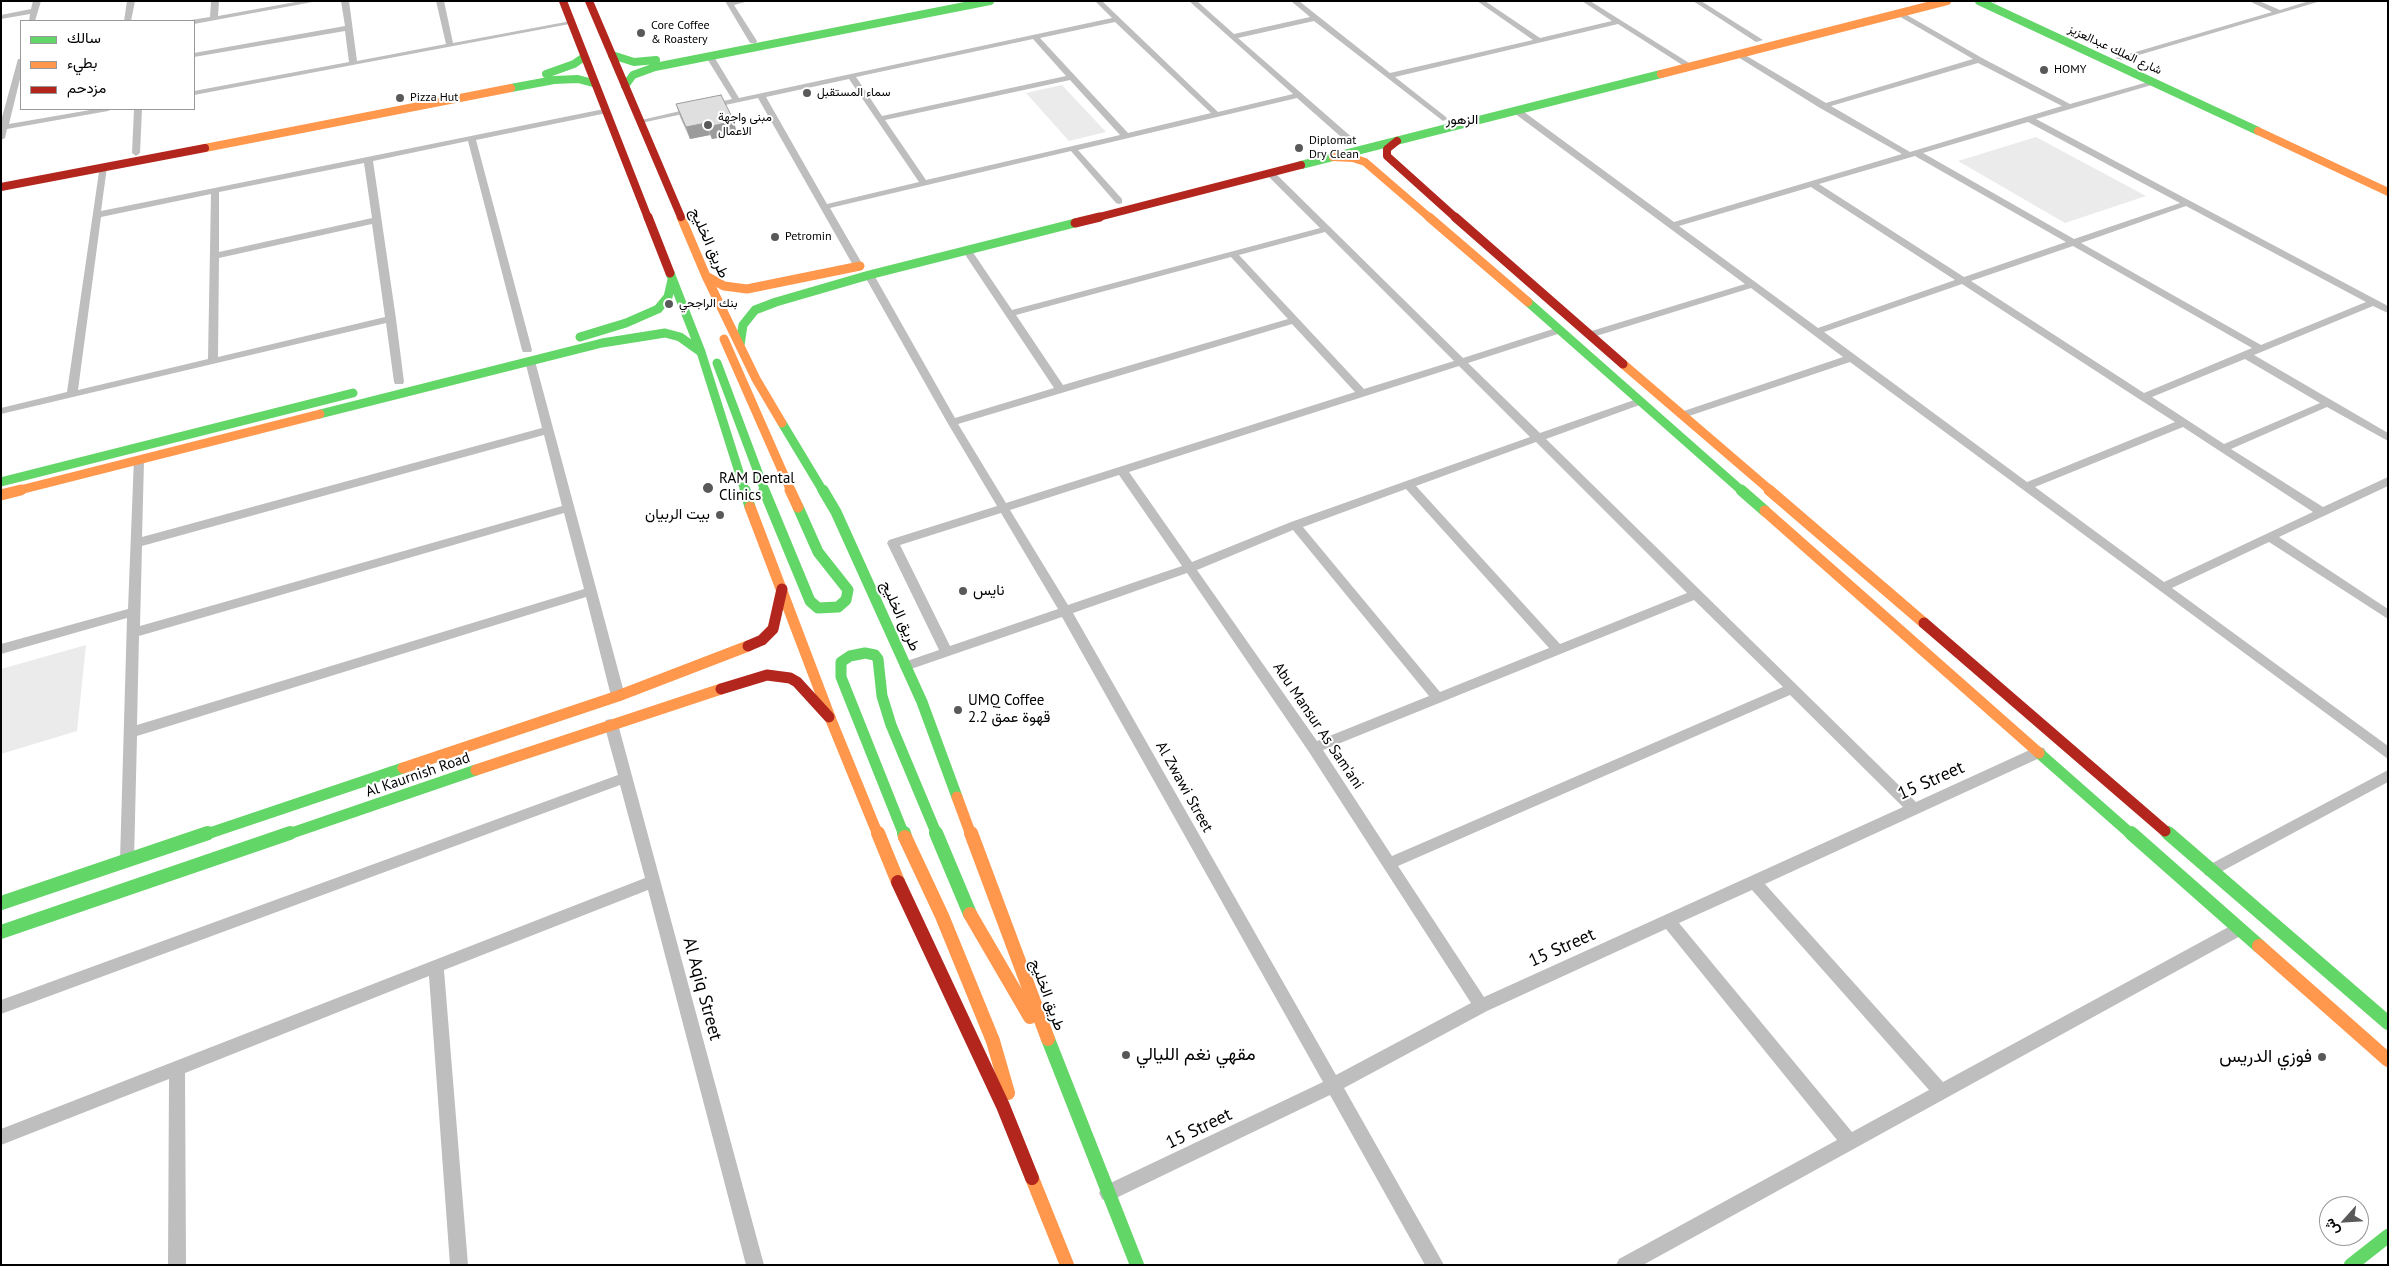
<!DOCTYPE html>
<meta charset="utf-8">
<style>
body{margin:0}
#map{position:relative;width:2389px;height:1266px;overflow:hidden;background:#fff;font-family:"PT Sans",Vazirmatn,sans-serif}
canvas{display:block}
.frame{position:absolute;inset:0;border:2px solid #000;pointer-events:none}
.legend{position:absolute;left:20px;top:20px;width:175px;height:90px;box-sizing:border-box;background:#fff;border:1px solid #999;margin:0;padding:6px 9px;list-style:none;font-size:15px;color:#000}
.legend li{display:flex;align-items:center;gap:10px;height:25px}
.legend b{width:25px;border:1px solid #999}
.north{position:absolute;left:2319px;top:1196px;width:50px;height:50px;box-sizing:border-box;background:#fff;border:1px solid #999;border-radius:50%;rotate:244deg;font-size:14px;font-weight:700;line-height:20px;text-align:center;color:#000}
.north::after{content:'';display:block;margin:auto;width:18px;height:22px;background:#595959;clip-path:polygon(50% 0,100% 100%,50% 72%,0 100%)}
</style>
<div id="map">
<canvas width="2389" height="1266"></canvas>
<div class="frame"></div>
<ul class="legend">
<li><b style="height:6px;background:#63d668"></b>سالك</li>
<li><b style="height:6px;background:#ff974d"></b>بطيء</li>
<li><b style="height:6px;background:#b3261e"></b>مزدحم</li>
</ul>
<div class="north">ش</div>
</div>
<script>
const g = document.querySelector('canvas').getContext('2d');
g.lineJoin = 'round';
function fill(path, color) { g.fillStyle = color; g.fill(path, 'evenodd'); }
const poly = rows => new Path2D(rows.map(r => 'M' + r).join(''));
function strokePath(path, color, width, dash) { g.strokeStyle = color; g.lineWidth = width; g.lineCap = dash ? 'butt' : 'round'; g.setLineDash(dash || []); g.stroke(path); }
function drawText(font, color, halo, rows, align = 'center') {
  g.font = font + ' "PT Sans",Vazirmatn,sans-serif'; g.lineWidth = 4; g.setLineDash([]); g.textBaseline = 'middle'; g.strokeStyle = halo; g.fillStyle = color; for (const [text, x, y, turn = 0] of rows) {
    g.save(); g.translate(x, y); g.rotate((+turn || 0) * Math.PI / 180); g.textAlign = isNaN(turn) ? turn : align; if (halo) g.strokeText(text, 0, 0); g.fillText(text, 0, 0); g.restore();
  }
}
fill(poly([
 [1062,85,1106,132,1069,141,1026,93],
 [2036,137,2146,196,2065,223,1958,161],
 [86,645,77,731,1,754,1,669]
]), '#ebebeb');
fill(poly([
 [33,1,41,1,35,21,29,21,30,14,1,19,1,15,31,9,33,1],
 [127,1,135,1,131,21,124,21,127,1],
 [211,1,219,1,218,16,301,1,318,1,194,24,191,20,210,17,211,1],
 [341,1,349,1,357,61,446,44,436,1,444,1,453,43,571,21,575,23,194,95,194,91,349,62,345,31,194,57,194,53,345,26,341,1],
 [725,1,749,1,734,5,757,41,756,43,750,43,725,1],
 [1095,1,1102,1,1218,112,1293,94,1189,1,1197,1,1234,34,1310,17,1291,1,1299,1,1390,73,1533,40,1477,1,1485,1,1540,38,1612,21,1582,1,1590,1,1694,66,1687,68,1618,24,1395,77,1446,117,1447,119,1443,121,1314,21,1238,38,1355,140,1355,144,1349,144,1297,98,1078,150,1122,199,1122,203,1119,204,1116,203,1071,151,830,208,864,267,859,270,854,267,758,98,641,123,637,121,732,99,706,57,707,55,713,55,739,98,1112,18,1095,1],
 [1115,22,1211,113,1128,133,1040,38,1115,22],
 [1033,39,1066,76,882,116,856,77,1033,39],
 [849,79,919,182,827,204,766,97,849,79],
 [1070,80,1120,135,926,180,885,120,1070,80],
 [1693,1,1701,1,1763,40,1756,42,1693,1],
 [1991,1,1998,1,1995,3,1991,1],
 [2249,1,2259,1,2280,10,2309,1,2321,1,2122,60,2115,58,2272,12,2249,1],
 [1900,11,1982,58,2070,104,2155,80,2155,84,2036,119,2388,306,2388,313,2373,306,2254,355,2388,433,2388,441,2327,407,2231,449,2323,507,2388,477,2388,486,2279,537,2388,609,2388,619,2269,542,2172,588,2388,746,2388,759,1850,362,1686,417,1678,417,1678,413,1843,357,1751,288,1593,337,1589,338,1584,335,1585,333,1745,284,1514,113,1514,109,1520,109,1674,222,1902,154,1820,108,1733,54,1740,52,1826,103,1973,59,1897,15,1896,13,1900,11],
 [1978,63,2062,106,1910,152,1831,106,1978,63],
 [2028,122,2180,203,2074,239,1923,153,2028,122],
 [1915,156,2066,242,1964,277,1819,184,1915,156],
 [1811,187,1955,280,1818,328,1679,226,1811,187],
 [2186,206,2366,302,2261,345,2081,243,2186,206],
 [2073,246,2252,348,2144,393,1971,281,2073,246],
 [1962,284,2139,399,2175,422,2027,482,1824,332,1962,284],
 [2245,359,2320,403,2224,444,2152,397,2245,359],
 [2183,427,2313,512,2164,582,2035,487,2183,427],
 [18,59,21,59,21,75,9,124,96,109,112,109,108,111,7,129,5,138,1,140,1,121,18,59],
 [134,109,142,109,140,153,136,156,132,153,134,109],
 [604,109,607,109,607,113,476,140,532,350,531,352,523,352,522,350,468,141,373,161,396,319,404,382,403,384,395,384,394,382,386,323,1,414,1,408,67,392,100,165,107,167,101,211,604,109],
 [364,163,372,218,219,252,219,192,364,163],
 [211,194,208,359,78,390,101,217,211,194],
 [372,224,385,317,218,357,219,258,372,224],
 [1270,170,1273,171,1463,358,1556,328,1564,328,1564,332,1468,363,1540,433,1637,399,1645,399,1645,403,1546,439,1916,802,2034,748,2039,747,2044,748,2046,752,2044,756,1765,884,1943,1082,2234,924,2239,922,2244,924,2247,929,2244,934,1643,1265,1616,1265,1619,1259,1837,1140,1666,929,1487,1011,1344,1088,1444,1265,1425,1265,1330,1095,1114,1199,1108,1202,1102,1199,1099,1193,1102,1187,1323,1082,1062,617,911,669,901,669,900,666,901,663,939,650,887,543,889,540,997,506,947,422,864,275,869,272,874,275,955,418,1054,388,962,250,964,248,970,248,1012,310,1320,228,1267,175,1266,173,1270,170],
 [1325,232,1454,361,1364,389,1239,255,1325,232],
 [1231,257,1288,319,1063,385,1016,315,1231,257],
 [1292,324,1355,392,1006,503,958,424,1292,324],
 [1459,366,1530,437,1291,522,1192,562,1129,472,1459,366],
 [1536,442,1687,593,1560,644,1416,486,1536,442],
 [1119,475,1182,566,1068,605,1010,510,1119,475],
 [1406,489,1549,648,1440,692,1303,527,1406,489],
 [1001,513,1058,609,950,646,900,545,1001,513],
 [1293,530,1429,696,1317,741,1197,570,1293,530],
 [1187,573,1309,752,1471,1003,1336,1075,1073,613,1187,573],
 [1694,600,1783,687,1392,856,1323,750,1694,600],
 [1790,695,1903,807,1484,997,1398,866,1790,695],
 [1752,890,1929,1090,1852,1132,1679,923,1752,890],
 [530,358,535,361,625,696,623,700,618,701,613,700,611,696,586,597,137,736,134,860,132,864,127,866,122,864,120,860,127,618,1,654,1,644,128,609,134,458,138,457,144,461,142,537,542,428,525,361,530,358],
 [544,435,562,506,140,626,142,546,544,435],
 [564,513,584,589,137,725,139,636,564,513],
 [611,719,616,720,618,724,764,1265,746,1265,648,890,444,970,468,1265,450,1265,429,976,185,1073,186,1265,168,1265,169,1079,1,1145,1,1129,645,878,620,785,1,1014,1,1000,618,775,604,724,606,720,611,719],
 [2388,770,2388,782,2215,875,2210,877,2205,875,2203,871,2205,867,2388,770]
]), '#bebebe');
strokePath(poly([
 [1979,1,2258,131],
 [612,55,634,62,656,60],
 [546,74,574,64,584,57],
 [625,86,633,75,655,67,990,1],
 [511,88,554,80,578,79,593,83],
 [1301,165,1661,74]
]), '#63d668', 8);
strokePath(poly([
 [670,273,701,352,745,491],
 [1528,302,1742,491],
 [580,337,626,323,658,309,668,297,672,280],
 [740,345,743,325,755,310,776,302,869,275,1075,223],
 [717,363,765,491],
 [320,414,602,343,665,333,680,337,701,352],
 [782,423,823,491],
 [1,482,353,393]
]), '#63d668', 9);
strokePath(poly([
 [745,490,750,507],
 [764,490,810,601,818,608,838,607,846,600,848,590,818,552,798,507],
 [823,490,836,512,922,702,957,797],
 [1741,490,1765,511],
 [2039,753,2132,835],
 [2165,831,2169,835],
 [204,835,403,768],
 [286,835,476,770],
 [904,835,841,677,841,662,850,656,865,653,875,655,878,659,882,696,891,725,937,835]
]), '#63d668', 11);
strokePath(poly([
 [904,833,905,837],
 [936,833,970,914],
 [2131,833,2259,946],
 [2168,833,2388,1023],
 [1,903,208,833],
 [1,932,290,833],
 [1048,1039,1137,1265],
 [2351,1265,2388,1236]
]), '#63d668', 14);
strokePath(poly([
 [1661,74,1947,1],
 [2258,131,2388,192],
 [205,148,511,88],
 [1333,157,1353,158,1365,162,1430,218]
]), '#ff974d', 8);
strokePath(poly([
 [681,217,706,276,756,379,782,423],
 [1429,217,1528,302],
 [706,276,724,286,747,289,860,266],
 [724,339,791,491],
 [1623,364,1771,491],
 [16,491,320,414]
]), '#ff974d', 9);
strokePath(poly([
 [790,490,798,507],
 [1769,490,1924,623],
 [1,495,21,490],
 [750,507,831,720,878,835],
 [1765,511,2039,753],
 [403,768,618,696,748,646],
 [476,770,721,689],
 [957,797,971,835]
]), '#ff974d', 11);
strokePath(poly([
 [878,833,898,882],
 [971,833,1048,1039],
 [905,837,942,916,993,1041,1008,1093],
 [970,914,1030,1017],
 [2259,946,2388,1060],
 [1032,1178,1067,1265]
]), '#ff974d', 14);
strokePath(poly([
 [563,1,648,218],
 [589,1,681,217],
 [1397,141,1387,149,1387,156,1456,218],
 [1,187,205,148],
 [1095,218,1301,165]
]), '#b3261e', 8);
strokePath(poly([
 [648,217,670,273],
 [1455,217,1623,364],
 [1075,223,1100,217]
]), '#b3261e', 9);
strokePath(poly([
 [1924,623,2165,831],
 [748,646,762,640,773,629,782,589],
 [721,689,767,675,790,678,797,682,829,717]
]), '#b3261e', 11);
strokePath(poly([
 [898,882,1003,1106,1032,1178]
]), '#b3261e', 14);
fill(poly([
 [676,104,737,134,712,139,710,135,690,139,680,117]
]), '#c0c0c0');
fill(poly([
 [734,121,737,134,712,139,708,127],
 [706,123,710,135,690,139,686,127]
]), '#9c9c9c');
const building = poly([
 [721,95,734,121,708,127,706,123,686,127,676,104,721,95]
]);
fill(building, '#dfdfdf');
strokePath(building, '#9c9c9c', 1);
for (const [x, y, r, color] of [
 [641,33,5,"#595959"],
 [2044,70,5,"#595959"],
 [807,93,5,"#595959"],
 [400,98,5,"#595959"],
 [708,125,5,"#595959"],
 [1299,148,5,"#595959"],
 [775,237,5,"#595959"],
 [669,304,5,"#595959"],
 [708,488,6,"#595959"],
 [720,515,5,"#595959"],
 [963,591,5,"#595959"],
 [958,710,5,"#595959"],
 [1126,1055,5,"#595959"],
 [2322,1057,5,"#595959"]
]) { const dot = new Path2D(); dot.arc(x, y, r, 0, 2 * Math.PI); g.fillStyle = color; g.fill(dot); strokePath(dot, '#fff', 2); }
drawText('12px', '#000', '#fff', [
 ["Core Coffee",651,26],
 ["& Roastery",651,40],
 ["HOMY",2054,70],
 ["سماء المستقبل",817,93],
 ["Pizza Hut",410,98],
 ["مبنى واجهة",718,118],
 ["الاعمال",718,132],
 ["Diplomat",1309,141],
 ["Dry Clean",1309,155],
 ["Petromin",785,237],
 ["بنك الراجحي",679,304]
], 'left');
drawText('12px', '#000', '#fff', [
 ["شارع الملك عبدالعزيز",2115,50,25]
]);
drawText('14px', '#000', '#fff', [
 ["الزهور",1462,120]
]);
drawText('15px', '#000', '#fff', [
 ["طريق الخليج",709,243,66],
 ["طريق الخليج",900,616,66],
 ["Abu Mansur As Sam'ani",1318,726,56],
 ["Al Kaurnish Road",418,775,-19],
 ["Al Zwawi Street",1184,787,61],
 ["طريق الخليج",1047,995,70]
]);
drawText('15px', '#000', '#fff', [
 ["RAM Dental",719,479],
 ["Clinics",719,496],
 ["بيت الربيان",710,515,"right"],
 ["نايس",973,591],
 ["UMQ Coffee",968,701],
 ["2.2 قهوة عمق",968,718]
], 'left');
drawText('18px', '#000', '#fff', [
 ["15 Street",1931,781,-24],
 ["15 Street",1562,948,-24],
 ["Al Aqiq Street",702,989,75],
 ["15 Street",1199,1129,-26]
]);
drawText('18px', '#000', '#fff', [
 ["مقهي نغم الليالي",1136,1055],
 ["فوزي الدريس",2312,1057,"right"]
], 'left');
</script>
